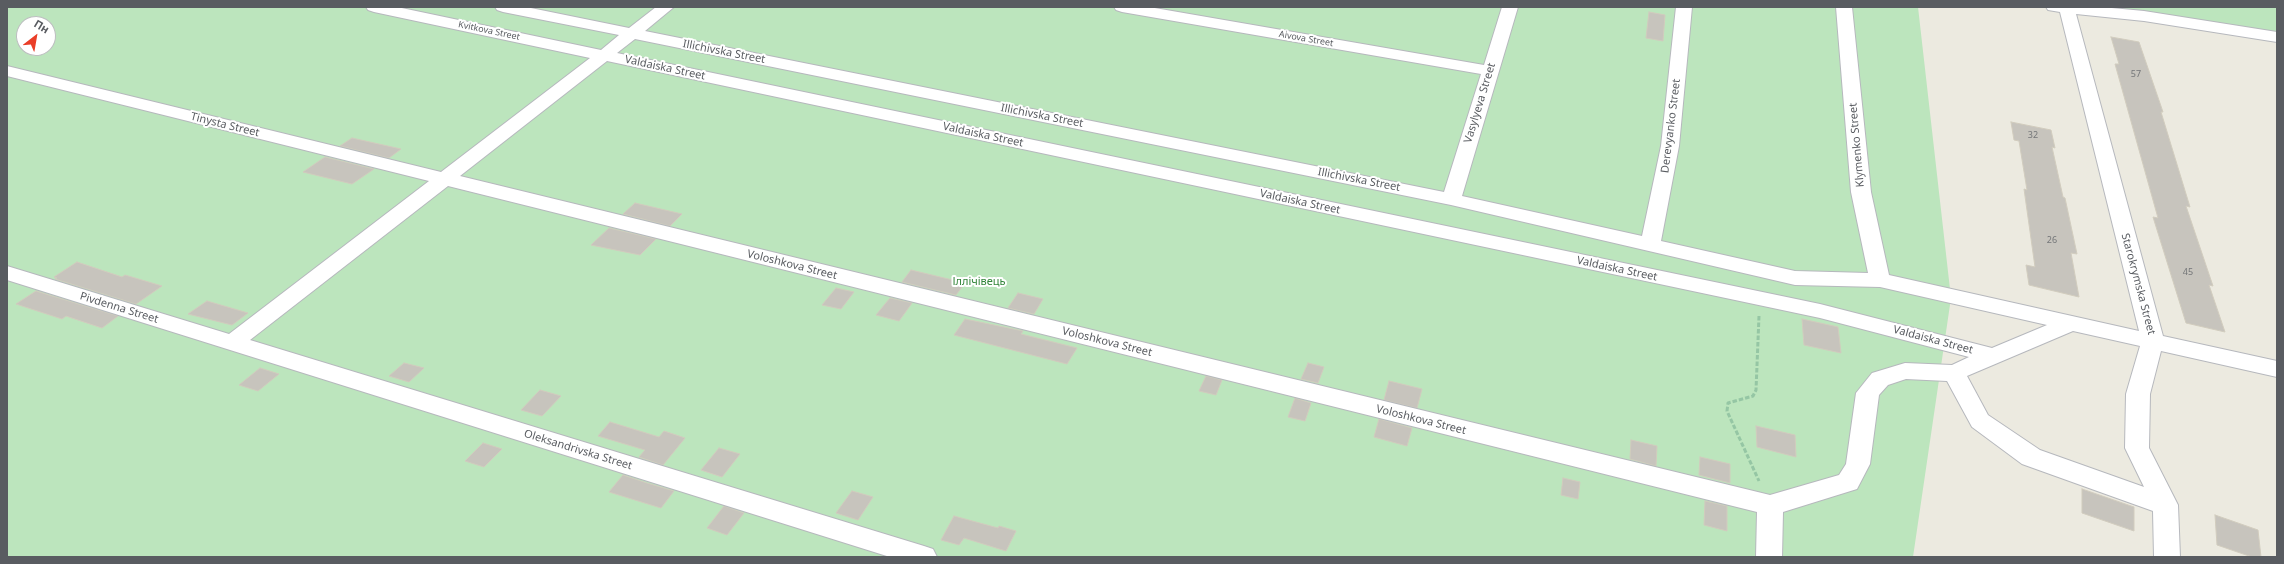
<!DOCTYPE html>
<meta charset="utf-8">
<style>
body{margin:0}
#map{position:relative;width:2284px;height:564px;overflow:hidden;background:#eceae0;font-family:"Noto Sans",sans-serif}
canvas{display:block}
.frame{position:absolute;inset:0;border:8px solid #595c61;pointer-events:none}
.north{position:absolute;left:16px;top:16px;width:40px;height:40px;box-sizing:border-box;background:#fff;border:1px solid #bdbec0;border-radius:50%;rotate:31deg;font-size:11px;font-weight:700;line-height:16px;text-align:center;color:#595c61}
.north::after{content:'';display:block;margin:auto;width:14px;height:18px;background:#ea3e28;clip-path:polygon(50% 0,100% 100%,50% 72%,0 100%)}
</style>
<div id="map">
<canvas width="2284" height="564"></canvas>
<div class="frame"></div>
<div class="north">Пн</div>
</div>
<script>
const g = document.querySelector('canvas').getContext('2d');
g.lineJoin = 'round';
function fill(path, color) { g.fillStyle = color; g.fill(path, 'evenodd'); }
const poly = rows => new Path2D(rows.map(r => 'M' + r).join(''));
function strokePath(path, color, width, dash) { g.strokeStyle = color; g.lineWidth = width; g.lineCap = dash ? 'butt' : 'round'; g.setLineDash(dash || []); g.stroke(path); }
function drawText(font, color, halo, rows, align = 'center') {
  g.font = font + ' "Noto Sans",sans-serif'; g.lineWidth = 4; g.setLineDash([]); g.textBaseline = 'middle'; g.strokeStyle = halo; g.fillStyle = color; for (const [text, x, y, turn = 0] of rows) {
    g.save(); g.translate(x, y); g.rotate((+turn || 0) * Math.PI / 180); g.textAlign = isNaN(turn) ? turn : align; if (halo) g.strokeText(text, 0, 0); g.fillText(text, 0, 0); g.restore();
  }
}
fill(poly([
 [7,7,1918,7,1951,298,1913,557,7,557],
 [24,24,48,24,48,48,24,48],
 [2054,7,2277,7,2277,37]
]), '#bce5bd');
const building = poly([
 [1649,12,1665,15,1663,41,1646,38,1649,12],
 [2111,37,2139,42,2163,112,2161,112,2190,207,2186,206,2213,286,2209,285,2225,332,2186,323,2153,217,2158,218,2115,64,2119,64,2111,37],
 [2011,122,2051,130,2055,148,2052,147,2063,197,2065,198,2077,254,2071,253,2079,297,2029,285,2026,265,2035,267,2024,189,2027,190,2019,141,2014,140,2011,122],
 [352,138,401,149,389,158,340,146,352,138],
 [325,157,374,169,352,184,303,172,325,157],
 [635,203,682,214,670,226,623,214,635,203],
 [609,228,656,239,640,255,591,245,609,228],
 [77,262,122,277,125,275,162,286,136,304,55,279,57,278,54,277,77,262],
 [911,270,965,283,956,295,902,282,911,270],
 [836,288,854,292,841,309,822,305,836,288],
 [36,291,118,316,102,328,66,316,62,319,16,304,36,291],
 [1018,293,1043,299,1034,314,1008,308,1018,293],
 [890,298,912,303,899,321,876,315,890,298],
 [207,301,248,313,232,325,188,314,207,301],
 [965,319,1023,331,1021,334,1077,348,1067,364,954,335,965,319],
 [1802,319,1838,327,1841,353,1804,345,1802,319],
 [404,363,424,368,409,382,389,376,404,363],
 [1308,363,1324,367,1318,383,1301,379,1308,363],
 [260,368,279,374,258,391,239,385,260,368],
 [1206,376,1222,380,1216,395,1199,391,1206,376],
 [1389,381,1422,389,1417,408,1384,400,1389,381],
 [540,390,561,396,542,416,521,410,540,390],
 [1295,398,1311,403,1305,421,1288,417,1295,398],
 [1379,419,1412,428,1407,446,1374,437,1379,419],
 [610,422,659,437,664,431,685,438,663,465,639,457,645,450,598,436,610,422],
 [1756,426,1795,435,1796,457,1757,447,1756,426],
 [1631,440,1657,446,1656,466,1630,459,1631,440],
 [483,443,502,449,484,467,465,461,483,443],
 [719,448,740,454,722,477,701,470,719,448],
 [1700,457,1730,464,1730,483,1699,475,1700,457],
 [623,475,647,483,674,491,661,508,609,492,623,475],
 [1563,478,1580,482,1578,499,1561,495,1563,478],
 [2082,489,2134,507,2134,531,2082,513,2082,489],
 [852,491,873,497,858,520,836,513,852,491],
 [1705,501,1727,506,1727,531,1704,525,1705,501],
 [724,506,744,513,727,535,707,528,724,506],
 [2215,515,2258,530,2261,557,2252,557,2217,545,2215,515],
 [954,516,998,528,999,526,1016,531,1006,551,964,538,959,545,941,540,954,516]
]);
fill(building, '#c7c4bd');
strokePath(building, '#d1ccbe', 1);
const minor = poly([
 [366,7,397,7,601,50,619,35,503,12,497,10,495,7,526,7,629,28,656,7,674,7,645,31,1444,192,1481,74,1122,12,1116,10,1114,7,1149,7,1484,65,1502,7,1518,7,1462,196,1642,236,1661,146,1676,7,1692,7,1679,146,1661,241,1795,271,1868,273,1851,192,1836,7,1852,7,1871,192,1889,275,2139,331,2060,12,2048,10,2046,7,2101,7,2144,11,2277,32,2277,42,2144,21,2076,14,2163,336,2277,361,2277,377,2161,351,2150,394,2149,448,2178,505,2180,557,2154,557,2153,511,2022,464,1972,427,1947,381,1906,379,1888,385,1879,395,1870,464,1857,489,1783,512,1782,557,1756,557,1757,512,448,186,250,340,924,546,933,549,937,557,890,557,7,280,7,266,229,334,429,181,7,76,7,66,441,172,590,58,374,12,368,10,366,7],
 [635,39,1451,205,1795,285,1880,287,2047,325,1992,348,1820,304,617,53,635,39],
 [607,61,1820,318,1969,357,1952,365,1905,363,1872,373,1856,393,1846,464,1839,475,1770,495,460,176,607,61],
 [2073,331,2140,346,2126,394,2125,448,2144,487,2040,450,1988,415,1967,376,2073,331]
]);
strokePath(minor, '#b6b8bd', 2);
strokePath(poly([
 [1759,316,1756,390,1753,396,1728,403,1727,411,1759,481]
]), '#95c6a4', 3, [4.5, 2]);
fill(minor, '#fff');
drawText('9px', '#595c61', '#fff', [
 ["Kvitkova Street",489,31,12],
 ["Aivova Street",1306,39,10]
]);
drawText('9px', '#747678', null, [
 ["57",2136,74],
 ["32",2033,135],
 ["26",2052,240],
 ["45",2188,272]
]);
drawText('11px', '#595c61', '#fff', [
 ["Illichivska Street",724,52,11],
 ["Valdaiska Street",665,68,12],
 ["Vasylyeva Street",1480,103,-73],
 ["Illichivska Street",1042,116,11],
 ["Tinysta Street",225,125,14],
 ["Derevyanko Street",1671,126,-83],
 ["Valdaiska Street",983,135,12],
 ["Klymenko Street",1857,145,-95],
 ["Illichivska Street",1359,180,11],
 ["Valdaiska Street",1300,202,12],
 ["Voloshkova Street",792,265,14],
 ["Valdaiska Street",1617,269,12],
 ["Starokrymska Street",2138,284,75],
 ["Pivdenna Street",119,308,17],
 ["Valdaiska Street",1933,340,15],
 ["Voloshkova Street",1107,342,14],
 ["Voloshkova Street",1421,420,14],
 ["Oleksandrivska Street",578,450,17]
]);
drawText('11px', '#34863b', '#fff', [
 ["Іллічівець",979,282]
]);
</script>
